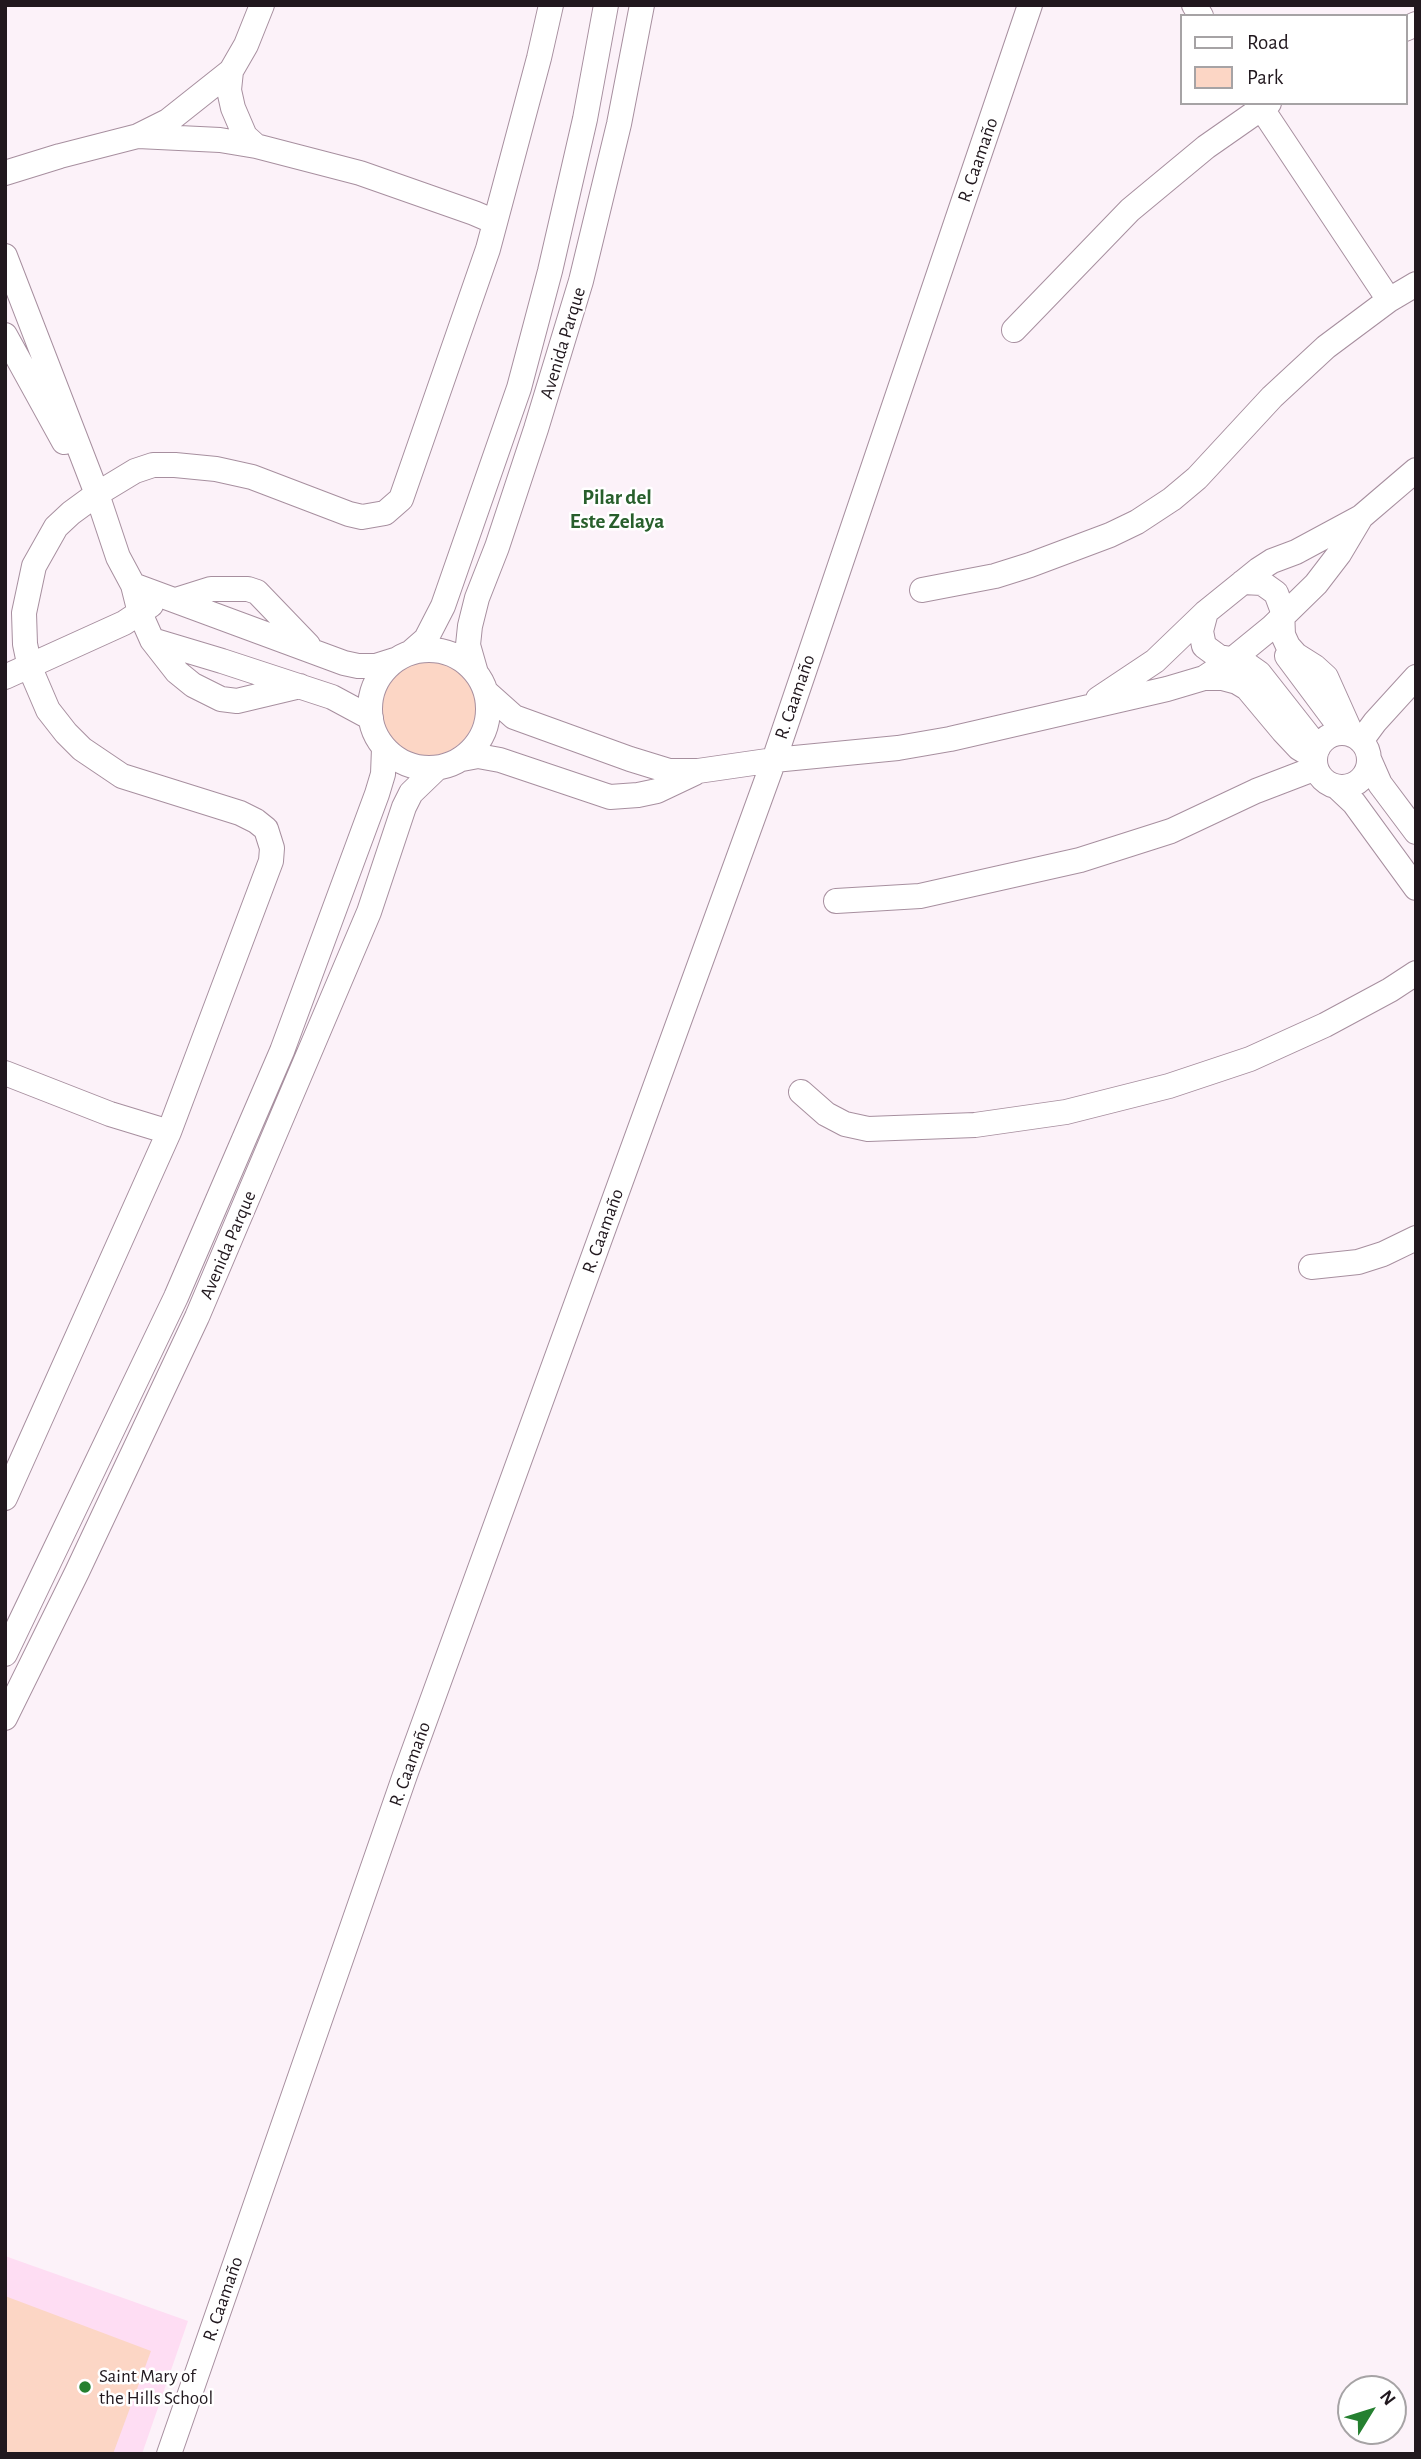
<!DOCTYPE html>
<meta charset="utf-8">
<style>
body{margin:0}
#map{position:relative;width:1421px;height:2459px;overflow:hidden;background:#fcf2f9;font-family:"Alegreya Sans",sans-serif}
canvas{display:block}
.frame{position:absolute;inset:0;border:7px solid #21181e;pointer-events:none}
.legend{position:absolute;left:1180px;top:14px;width:228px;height:91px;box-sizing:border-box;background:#fff;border:2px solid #a6a3a5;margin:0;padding:9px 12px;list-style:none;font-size:21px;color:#21181e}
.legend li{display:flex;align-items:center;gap:14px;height:35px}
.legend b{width:35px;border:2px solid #a6a3a5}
.north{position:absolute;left:1337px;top:2375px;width:70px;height:70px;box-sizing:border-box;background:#fff;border:2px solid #a6a3a5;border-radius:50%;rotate:52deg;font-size:19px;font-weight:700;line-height:28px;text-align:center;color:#21181e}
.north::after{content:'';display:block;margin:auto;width:24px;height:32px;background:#258030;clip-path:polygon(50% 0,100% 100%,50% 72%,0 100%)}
</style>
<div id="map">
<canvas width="1421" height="2459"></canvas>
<div class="frame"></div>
<ul class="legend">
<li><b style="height:9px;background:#fff"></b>Road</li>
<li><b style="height:19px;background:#fcd6c5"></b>Park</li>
</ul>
<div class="north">N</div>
</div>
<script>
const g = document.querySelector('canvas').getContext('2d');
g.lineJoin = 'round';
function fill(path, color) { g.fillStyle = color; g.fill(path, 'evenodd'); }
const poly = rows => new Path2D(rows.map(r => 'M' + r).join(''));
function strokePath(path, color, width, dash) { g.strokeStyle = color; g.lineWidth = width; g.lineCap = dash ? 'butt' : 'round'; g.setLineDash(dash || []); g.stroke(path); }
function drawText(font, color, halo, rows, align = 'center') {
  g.font = font + ' "Alegreya Sans",sans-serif'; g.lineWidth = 5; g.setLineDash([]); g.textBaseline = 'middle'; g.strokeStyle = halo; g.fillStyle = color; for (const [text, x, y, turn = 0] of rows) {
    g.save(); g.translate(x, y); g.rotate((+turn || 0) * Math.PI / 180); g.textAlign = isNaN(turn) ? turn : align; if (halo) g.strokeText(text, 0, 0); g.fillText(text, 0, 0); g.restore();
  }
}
fill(poly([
 [5,2256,188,2321,142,2454,5,2454]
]), '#feddf3');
fill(poly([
 '378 707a49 49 0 1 1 98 0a49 49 0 1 1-98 0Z',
 [5,2296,151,2351,113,2454,5,2454]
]), '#fcd6c5');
const minor = poly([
 [1194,5,1201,16],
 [1405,29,1416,24],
 [231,71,246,45,262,5],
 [1258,103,1389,300],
 [256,146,360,173,474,213,495,222],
 [5,173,60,156,138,136,168,121,231,71,229,90,233,108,245,136,256,146,220,140,138,136],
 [5,256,97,494,118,557,133,585,140,613,152,640,177,672,193,685,221,699,237,701,300,686],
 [1014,330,1130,210,1206,147,1269,103],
 [5,335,64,442],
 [1243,582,1262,583,1276,593,1282,609,1283,635,1288,646,1296,655,1315,667,1326,677,1352,735],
 [133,585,344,663,358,666,376,666,395,660],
 [922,590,995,576,1030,565,1110,535,1137,522,1172,499,1197,478,1272,397,1326,347,1389,300,1416,284],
 [176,600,211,589,248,589,257,592,308,645],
 [1206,612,1201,631,1204,646,1219,657,1242,661,1259,673,1318,748],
 [152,640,222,661,332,697,371,718],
 '370 709a59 59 0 1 1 118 0a59 59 0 1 1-118 0Z',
 [410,653,426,639,443,606,519,388,550,271,585,119,606,5],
 [1287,656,1334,719],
 [476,673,468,645,470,626,477,598,497,547,536,429,581,281,619,124,642,5],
 [5,677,124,623,151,605],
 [1204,678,1222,678,1237,682,1247,688,1283,731,1299,748,1314,757],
 [486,692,514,717,630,759,669,771,698,771,774,760,898,748,950,739,1167,689,1204,678,1234,658,1272,627,1316,584,1339,554,1361,517],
 [1098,699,1155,661,1206,612,1258,570,1272,561,1296,552,1361,517,1416,470],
 '1315 760a27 27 0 1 1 54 0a27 27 0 1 1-54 0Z',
 [1361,741,1375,722,1416,677],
 [462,759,478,756,500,760,610,797,638,795,657,791,695,773],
 [1369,759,1380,784,1416,832],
 [1337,787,1354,803,1416,888],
 [836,901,920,896,1080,860,1171,831,1256,791,1316,768],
 [5,1073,110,1114,169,1132],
 [801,1092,826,1114,845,1124,868,1129,975,1125,1066,1112,1169,1086,1250,1059,1325,1025,1390,990,1416,973],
 [1311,1267,1358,1262,1383,1254,1416,1238],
 [5,1498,169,1132,271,861,272,848,266,829,256,821,240,813,122,776,82,749,66,733,48,710,30,668,25,644,24,613,34,566,56,527,71,513,97,494,135,471,153,465,175,465,216,469,252,477,349,514,362,517,385,513,401,499,488,249,539,58,551,5],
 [5,1654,176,1297,282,1051,377,794,383,774,384,748],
 [5,1718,77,1572,197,1317,369,912,404,807,411,793,437,768],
 [169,2454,405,1775,774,760,1030,5]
]);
strokePath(minor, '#a78f9f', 26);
strokePath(minor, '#fff', 24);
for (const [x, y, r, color] of [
 [85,2387,7,"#258030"]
]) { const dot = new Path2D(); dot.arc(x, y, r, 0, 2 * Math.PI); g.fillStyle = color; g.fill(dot); strokePath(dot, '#fff', 2.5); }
drawText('19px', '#21181e', '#fff', [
 ["R. Caamaño",978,160,-71],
 ["Avenida Parque",563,343,-73],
 ["R. Caamaño",795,697,-71],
 ["R. Caamaño",603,1231,-70],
 ["Avenida Parque",228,1245,-67],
 ["R. Caamaño",410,1764,-70],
 ["R. Caamaño",223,2299,-71]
]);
drawText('19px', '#21181e', '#fff', [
 ["Saint Mary of",99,2376],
 ["the Hills School",99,2398]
], 'left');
drawText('bold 21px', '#285f2c', '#fff', [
 ["Pilar del",617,498],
 ["Este Zelaya",617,522]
]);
</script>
